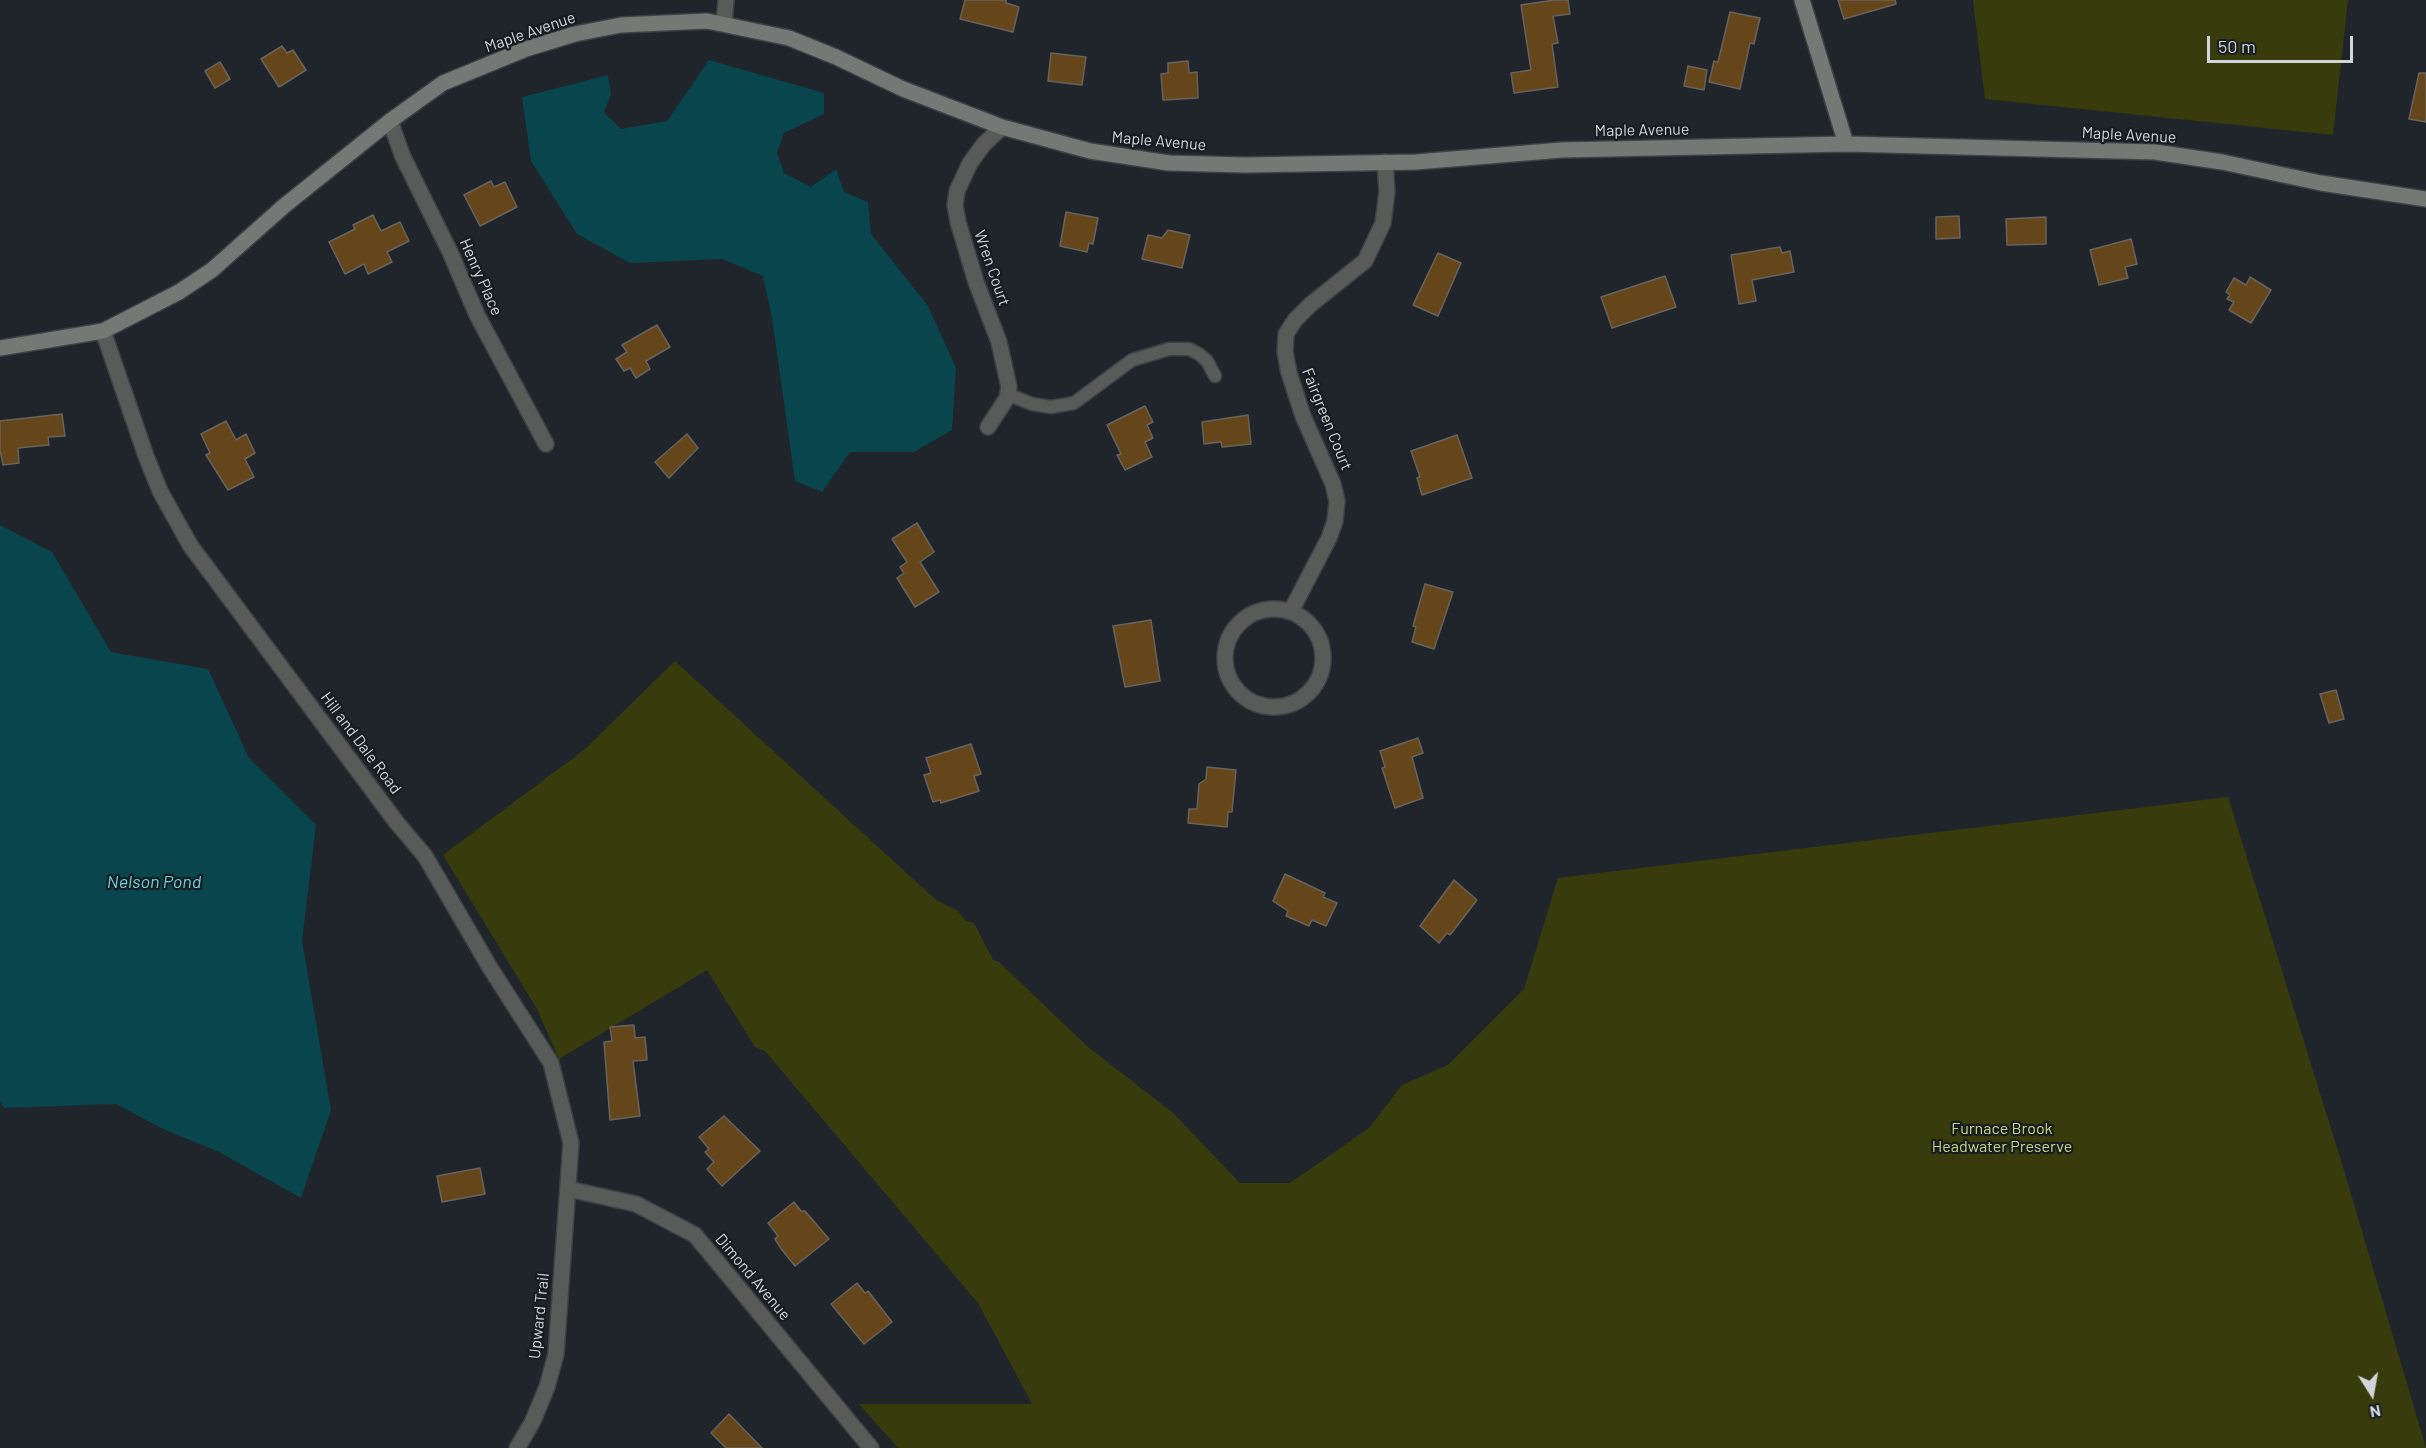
<!DOCTYPE html>
<style>
body{margin:0}
#map{position:relative;width:2426px;height:1448px;overflow:hidden;background:#1f252a;font-family:Barlow,sans-serif}
canvas{display:block}
.north{position:absolute;left:2342px;top:1364px;width:60px;height:60px;-webkit-text-stroke:4px #161c20;paint-order:stroke;rotate:169deg;font-size:16px;font-weight:700;line-height:24px;text-align:center;color:#d2d6d9}
.north::after{content:'';display:block;margin:auto;width:21px;height:27px;background:#d2d6d9;clip-path:polygon(50% 0,100% 100%,50% 72%,0 100%)}
.scale{position:absolute;left:2207px;top:36px;width:146px;height:27px;box-sizing:border-box;border:3px solid #d2d6d9;border-top:0;padding-left:8px;font-size:18px;line-height:21px;white-space:nowrap;color:#d2d6d9;-webkit-text-stroke:4px #161c20;paint-order:stroke}
</style>
<div id="map">
<canvas width="2426" height="1448"></canvas>
<div class="north">N</div>
<div class="scale">50 m</div>
</div>
<script>
const g = document.querySelector('canvas').getContext('2d');
g.lineJoin = 'round';
function fill(path, color) { g.fillStyle = color; g.fill(path, 'evenodd'); }
const poly = rows => new Path2D(rows.map(r => 'M' + r).join(''));
function strokePath(path, color, width, dash) { g.strokeStyle = color; g.lineWidth = width; g.lineCap = dash ? 'butt' : 'round'; g.setLineDash(dash || []); g.stroke(path); }
function drawText(font, color, halo, rows, align = 'center') {
  g.font = font + ' Barlow,sans-serif'; g.lineWidth = 4.5; g.setLineDash([]); g.textBaseline = 'middle'; g.strokeStyle = halo; g.fillStyle = color; for (const [text, x, y, turn = 0] of rows) {
    g.save(); g.translate(x, y); g.rotate((+turn || 0) * Math.PI / 180); g.textAlign = isNaN(turn) ? turn : align; if (halo) g.strokeText(text, 0, 0); g.fillText(text, 0, 0); g.restore();
  }
}
fill(poly([
 [1973,0,2348,0,2333,135,1985,99],
 [675,661,936,900,958,911,966,921,974,923,993,960,999,962,1088,1047,1172,1112,1240,1183,1290,1183,1369,1128,1402,1085,1448,1065,1524,989,1558,878,2228,797,2343,1167,2426,1448,898,1448,859,1404,1032,1404,978,1303,765,1051,755,1047,707,970,559,1059,537,1009,443,855,584,750]
]), '#383c0c');
fill(poly([
 [709,60,824,93,824,114,784,133,777,153,784,173,811,187,836,169,844,192,868,202,871,234,928,306,956,368,952,430,914,452,850,452,822,492,795,481,772,318,763,276,722,259,630,263,577,234,531,161,522,97,608,75,611,94,604,113,621,129,667,121],
 [0,525,52,552,111,652,208,669,249,758,316,825,302,941,331,1110,301,1198,219,1152,163,1129,116,1104,4,1108,0,1101]
]), '#08454c');
const building = poly([
 [965,0,1006,0,1006,3,1019,7,1013,32,960,19,965,0],
 [1554,0,1568,0,1570,14,1553,16,1558,43,1552,44,1558,87,1514,93,1511,73,1531,70,1521,5,1554,0],
 [1838,0,1895,0,1896,4,1844,19,1838,0],
 [1730,12,1760,18,1754,44,1750,43,1740,89,1709,82,1714,61,1718,62,1730,12],
 [282,46,287,53,293,50,306,70,279,87,261,59,282,46],
 [1051,53,1086,57,1082,85,1048,81,1051,53],
 [1188,61,1189,73,1197,72,1198,98,1163,100,1161,74,1168,73,1168,63,1188,61],
 [220,62,230,79,215,88,205,71,220,62],
 [1688,66,1707,70,1704,90,1684,86,1688,66],
 [2419,73,2426,73,2426,122,2409,119,2419,73],
 [491,181,494,187,505,182,517,207,480,226,464,195,491,181],
 [1066,212,1098,218,1093,244,1089,243,1087,252,1060,246,1066,212],
 [373,215,381,231,400,222,409,241,387,252,392,262,368,274,364,264,345,274,329,242,355,229,353,225,373,215],
 [1959,216,1960,238,1936,239,1936,217,1959,216],
 [2046,217,2046,244,2007,245,2006,219,2046,217],
 [1168,230,1190,235,1182,268,1142,259,1148,235,1162,238,1168,230],
 [2131,239,2137,264,2125,267,2128,278,2099,285,2090,250,2131,239],
 [1780,247,1782,253,1790,251,1794,272,1752,280,1756,301,1739,304,1731,255,1780,247],
 [1438,253,1461,263,1438,316,1413,305,1438,253],
 [1665,276,1676,307,1612,328,1601,297,1665,276],
 [2250,277,2271,290,2251,323,2229,310,2234,302,2227,299,2230,295,2226,292,2234,278,2246,285,2250,277],
 [657,325,670,347,646,361,650,369,636,378,630,368,624,371,616,359,627,352,622,345,657,325],
 [1145,406,1153,422,1147,425,1153,438,1145,442,1152,457,1125,470,1117,455,1121,454,1107,425,1145,406],
 [62,414,65,436,48,437,49,445,18,448,19,463,3,465,0,450,0,421,62,414],
 [1248,415,1251,444,1222,447,1221,442,1204,444,1202,422,1248,415],
 [226,421,236,440,246,434,255,453,245,459,254,477,228,490,206,455,210,453,201,434,226,421],
 [687,434,698,448,669,478,655,462,687,434],
 [1457,435,1472,478,1422,495,1417,478,1420,477,1411,451,1457,435],
 [917,523,934,552,920,562,939,592,915,607,897,578,904,573,900,567,907,562,892,539,917,523],
 [1425,584,1453,592,1434,649,1412,642,1416,627,1413,626,1425,584],
 [1151,620,1160,681,1125,687,1113,626,1151,620],
 [2336,690,2344,719,2329,723,2320,694,2336,690],
 [1418,738,1423,753,1412,757,1423,798,1395,808,1382,768,1385,767,1380,751,1418,738],
 [971,744,981,774,974,776,979,791,941,803,940,800,933,802,924,775,931,773,926,758,971,744],
 [1207,767,1236,770,1232,812,1228,812,1227,827,1188,823,1189,809,1197,809,1199,784,1206,779,1207,767],
 [1285,874,1325,893,1323,897,1337,903,1326,926,1312,920,1309,926,1286,916,1288,911,1273,901,1285,874],
 [1454,880,1477,900,1450,935,1447,933,1439,943,1420,926,1454,880],
 [634,1025,635,1038,645,1037,647,1060,633,1061,640,1116,610,1120,604,1042,612,1041,610,1027,634,1025],
 [724,1116,760,1151,722,1186,707,1169,714,1162,705,1152,709,1149,699,1137,724,1116],
 [480,1168,485,1194,442,1202,437,1176,480,1168],
 [794,1202,801,1211,805,1211,829,1239,795,1266,782,1250,775,1239,778,1236,768,1223,794,1202],
 [857,1283,865,1293,868,1291,892,1322,864,1344,831,1304,857,1283],
 [729,1414,762,1448,726,1448,711,1433,729,1414]
]);
fill(building, '#65461b');
strokePath(building, '#69635d', 1.5);
const lane = poly([
 [1007,394,1032,404,1051,407,1074,403,1132,360,1169,349,1189,349,1199,354,1207,361,1215,376]
]);
const street = poly([
 [724,24,726,0],
 [390,121,403,157,450,252,477,315,546,444],
 [103,331,146,456,160,491,190,545,397,823,425,856,489,966,551,1063,571,1143,556,1354,547,1387,532,1423,517,1448],
 [988,427,1007,398,1009,387,999,342,976,282,958,222,955,205,957,191,970,163,984,144,1002,127],
 '1225 658a49 49 0 1 1 98 0a49 49 0 1 1-98 0Z',
 [1291,611,1329,538,1335,521,1337,501,1333,484,1303,416,1289,373,1285,352,1286,334,1295,320,1310,305,1365,261,1383,223,1387,192,1385,162],
 [568,1189,636,1204,695,1235,871,1448]
]);
const secondary = poly([
 [1802,0,1846,144],
 [0,348,103,331,179,292,212,270,284,206,390,121,443,83,526,49,575,34,621,25,707,21,789,38,836,57,903,89,1002,127,1090,151,1169,163,1245,165,1416,162,1562,150,1846,144,2155,152,2222,162,2321,183,2426,199]
]);
strokePath(lane, '#3c4146', 15);
strokePath(street, '#3c4146', 18);
strokePath(secondary, '#3c4146', 18);
strokePath(lane, '#585b58', 12);
strokePath(street, '#585b58', 15);
strokePath(secondary, '#757975', 15);
drawText('16px', '#d2d6d9', '#161c20', [
 ["Maple Avenue",530,32,-19],
 ["Maple Avenue",1642,130,-1],
 ["Maple Avenue",2129,135,3],
 ["Maple Avenue",1159,141,5],
 ["Wren Court",992,268,71],
 ["Henry Place",481,277,66],
 ["Fairgreen Court",1327,419,68],
 ["Hill and Dale Road",361,743,53],
 ["Dimond Avenue",753,1277,50],
 ["Upward Trail",539,1316,-84]
]);
drawText('16px', '#cbd485', '#161c20', [
 ["Furnace Brook",2002,1129],
 ["Headwater Preserve",2002,1147]
]);
drawText('italic 18px', '#67d5e3', '#161c20', [
 ["Nelson Pond",154,882]
]);
</script>
